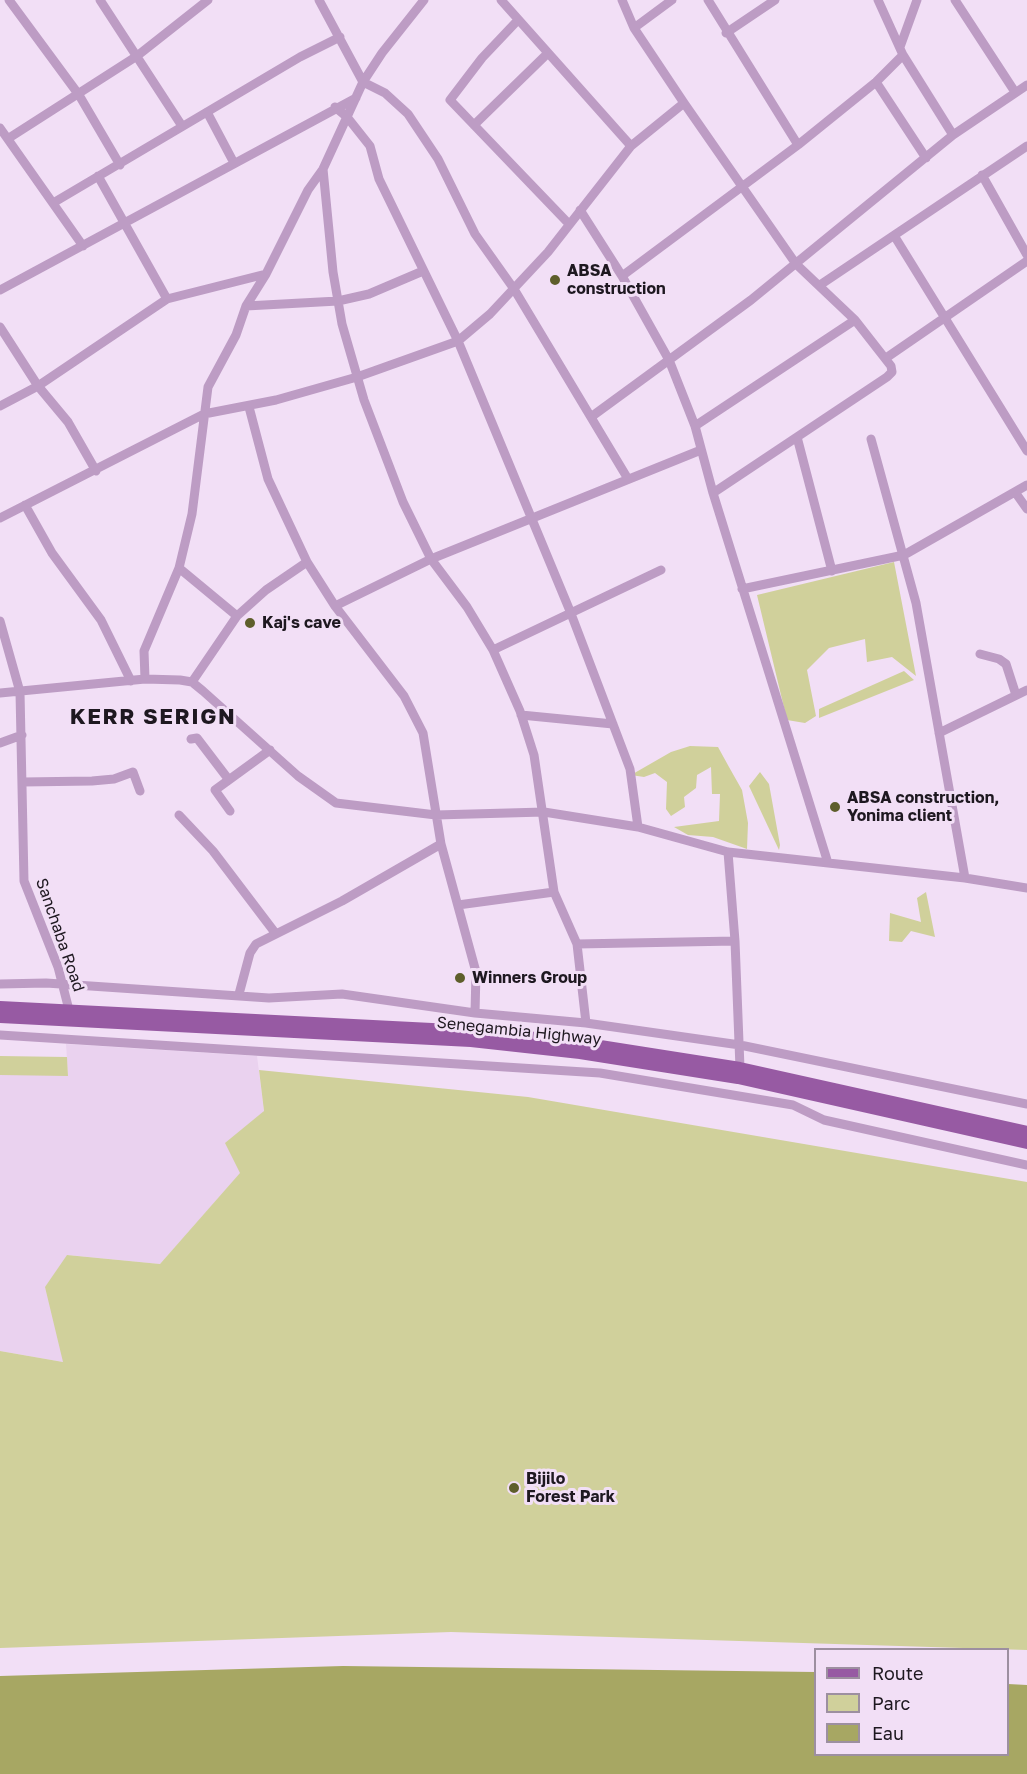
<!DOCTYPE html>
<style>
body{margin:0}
#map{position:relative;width:1027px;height:1774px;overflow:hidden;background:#f2dff6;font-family:"Golos Text",sans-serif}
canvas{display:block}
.legend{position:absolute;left:814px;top:1648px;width:195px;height:108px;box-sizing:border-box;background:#f2dff6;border:2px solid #9d8fa0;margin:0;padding:8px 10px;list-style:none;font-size:18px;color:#1e1820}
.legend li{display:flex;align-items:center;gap:12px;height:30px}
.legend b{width:30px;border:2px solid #9d8fa0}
</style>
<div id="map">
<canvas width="1027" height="1774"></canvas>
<ul class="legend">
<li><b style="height:8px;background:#975aa3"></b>Route</li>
<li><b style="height:16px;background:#d0d09b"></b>Parc</li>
<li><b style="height:16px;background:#a7a763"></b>Eau</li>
</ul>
</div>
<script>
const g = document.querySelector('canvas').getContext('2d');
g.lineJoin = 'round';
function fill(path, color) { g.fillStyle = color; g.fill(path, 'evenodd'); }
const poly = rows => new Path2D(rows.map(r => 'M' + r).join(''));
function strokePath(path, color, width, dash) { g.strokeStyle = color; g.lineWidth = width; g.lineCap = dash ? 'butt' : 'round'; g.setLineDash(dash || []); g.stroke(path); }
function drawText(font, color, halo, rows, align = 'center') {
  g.font = font + ' "Golos Text",sans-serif'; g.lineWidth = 6; g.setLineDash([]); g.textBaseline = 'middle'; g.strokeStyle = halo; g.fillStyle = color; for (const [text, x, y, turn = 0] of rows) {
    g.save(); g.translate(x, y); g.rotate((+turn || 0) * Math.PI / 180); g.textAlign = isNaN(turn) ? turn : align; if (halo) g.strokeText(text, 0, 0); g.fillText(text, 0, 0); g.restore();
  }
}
fill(poly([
 [66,1044,257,1056,264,1111,241,1173,160,1264,68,1255,63,1362,0,1351,0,1075,68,1075]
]), '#ead2ef');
fill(poly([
 [894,562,916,676,892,657,867,662,865,639,829,648,807,670,816,716,805,723,787,720,757,595],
 [904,671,914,680,819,718,819,709],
 [690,746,718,747,729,767,742,790,748,823,747,849,713,837,688,835,674,827,719,821,720,794,712,794,711,767,697,775,696,788,684,797,685,807,671,816,666,809,667,782,655,773,644,777,631,775,671,752],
 [760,772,769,784,780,845,779,850,749,786],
 [926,892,935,937,911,931,902,942,889,941,890,913,921,922,917,898],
 [0,1056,67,1057,68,1076,0,1075],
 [259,1070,528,1097,1027,1182,1027,1650,451,1632,0,1648,0,1351,63,1362,45,1287,67,1255,160,1264,240,1173,225,1143,264,1111]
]), '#d0d09b');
fill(poly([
 [343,1666,815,1672,816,1754,1008,1754,1008,1684,1027,1685,1027,1774,0,1774,0,1676]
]), '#a7a763');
strokePath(poly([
 [9,0,79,95,120,165],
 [100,0,182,126],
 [319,0,363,82,385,93,408,114,438,159,475,234,514,289,628,479],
 [501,0,631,146],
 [622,0,634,28,684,103,796,264,855,320,891,366,892,372,887,377,713,493],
 [708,0,798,145],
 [955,0,1015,92],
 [518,20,482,58,450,100,569,224],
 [634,28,672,0],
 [726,33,775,0],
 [900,47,917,0],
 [903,55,953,135],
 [876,82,926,158],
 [335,107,347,117,370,146,379,179,458,341,570,611,630,769,638,827],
 [207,112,234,163],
 [474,125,548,53],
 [0,128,83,246],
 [9,138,137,56,208,0],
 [323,169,333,272,342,324,364,400,403,502,431,559,467,607,493,650,520,711,534,755,554,892,577,944,586,1023],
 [982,175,1027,255],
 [98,176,167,299],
 [53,203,300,57,340,37],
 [580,210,622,276,669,360,695,426,713,493,828,863],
 [895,237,1027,451],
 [622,276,798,145,876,82,903,55,878,0],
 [820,285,1027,146],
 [0,290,356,98],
 [246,306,338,301,369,294,423,271],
 [0,327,38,386,68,422,96,471],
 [886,358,1027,261],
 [0,406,38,386,167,299,266,274],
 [249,407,268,479,307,562,335,606,404,696,423,733,441,844,476,972,475,1013],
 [591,417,751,300,953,135,1027,85],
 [695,426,855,320],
 [797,437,832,571],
 [871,439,916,603,965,878],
 [1015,492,1027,509],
 [25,505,52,553,101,620,131,681],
 [0,518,204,414,276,400,357,377,458,341,490,314,548,252,631,146,684,103],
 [179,568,237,616],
 [742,589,904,555,1027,485],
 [335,606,431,559,701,450],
 [0,621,20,692,24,881,58,967,69,1010],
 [493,650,661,570],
 [980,654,999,659,1006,664,1016,695],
 [145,679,144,651,179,568,192,514,208,387,236,335,246,306,266,274,308,190,323,169,363,82,382,53,424,0],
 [192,682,237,616,266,590,307,562],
 [0,693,145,679,180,680,192,682,203,691,298,776,336,803,436,815,544,812,638,827,728,852,965,878,1027,888],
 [521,715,613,724],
 [939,733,1027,690],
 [191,739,197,738,229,780],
 [0,743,22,735],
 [23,782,92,781,114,779,133,772,140,791],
 [230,811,215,790,270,750],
 [179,815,213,851,276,934],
 [728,852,735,941,740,1068],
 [458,905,554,892],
 [577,944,735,941],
 [0,984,46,983,269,998,342,994,475,1013,586,1023,740,1045,1027,1104],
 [239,994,250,953,256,944,342,901,441,844],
 [0,1035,600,1073,793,1105,824,1120,1027,1165]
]), '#bd9cc4', 9);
strokePath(poly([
 [0,1007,471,1031,581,1043,740,1068,1027,1132],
 [0,1017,471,1041,580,1053,738,1078,1027,1143]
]), '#975aa3', 12);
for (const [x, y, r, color] of [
 [555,280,6,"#5e5e2b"],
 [250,623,6,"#5e5e2b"],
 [835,807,6,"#5e5e2b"],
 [460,978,6,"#5e5e2b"],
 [514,1488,6,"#5e5e2b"]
]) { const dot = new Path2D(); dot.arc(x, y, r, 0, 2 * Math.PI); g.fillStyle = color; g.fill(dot); strokePath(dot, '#f2dff6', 2); }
drawText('bold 16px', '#1e1820', '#f2dff6', [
 ["ABSA",567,271],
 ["construction",567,289],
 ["Kaj's cave",262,623],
 ["ABSA construction,",847,798],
 ["Yonima client",847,816],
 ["Winners Group",472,978],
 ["Bijilo",526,1479],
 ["Forest Park",526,1497]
], 'left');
drawText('16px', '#1e1820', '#f2dff6', [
 ["Sanchaba Road",60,935,71],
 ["Senegambia Highway",519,1031,6]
]);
g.letterSpacing = '1.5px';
drawText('bold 22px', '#1e1820', '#f2dff6', [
 ["KERR SERIGN",153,717]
]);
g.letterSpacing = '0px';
</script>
